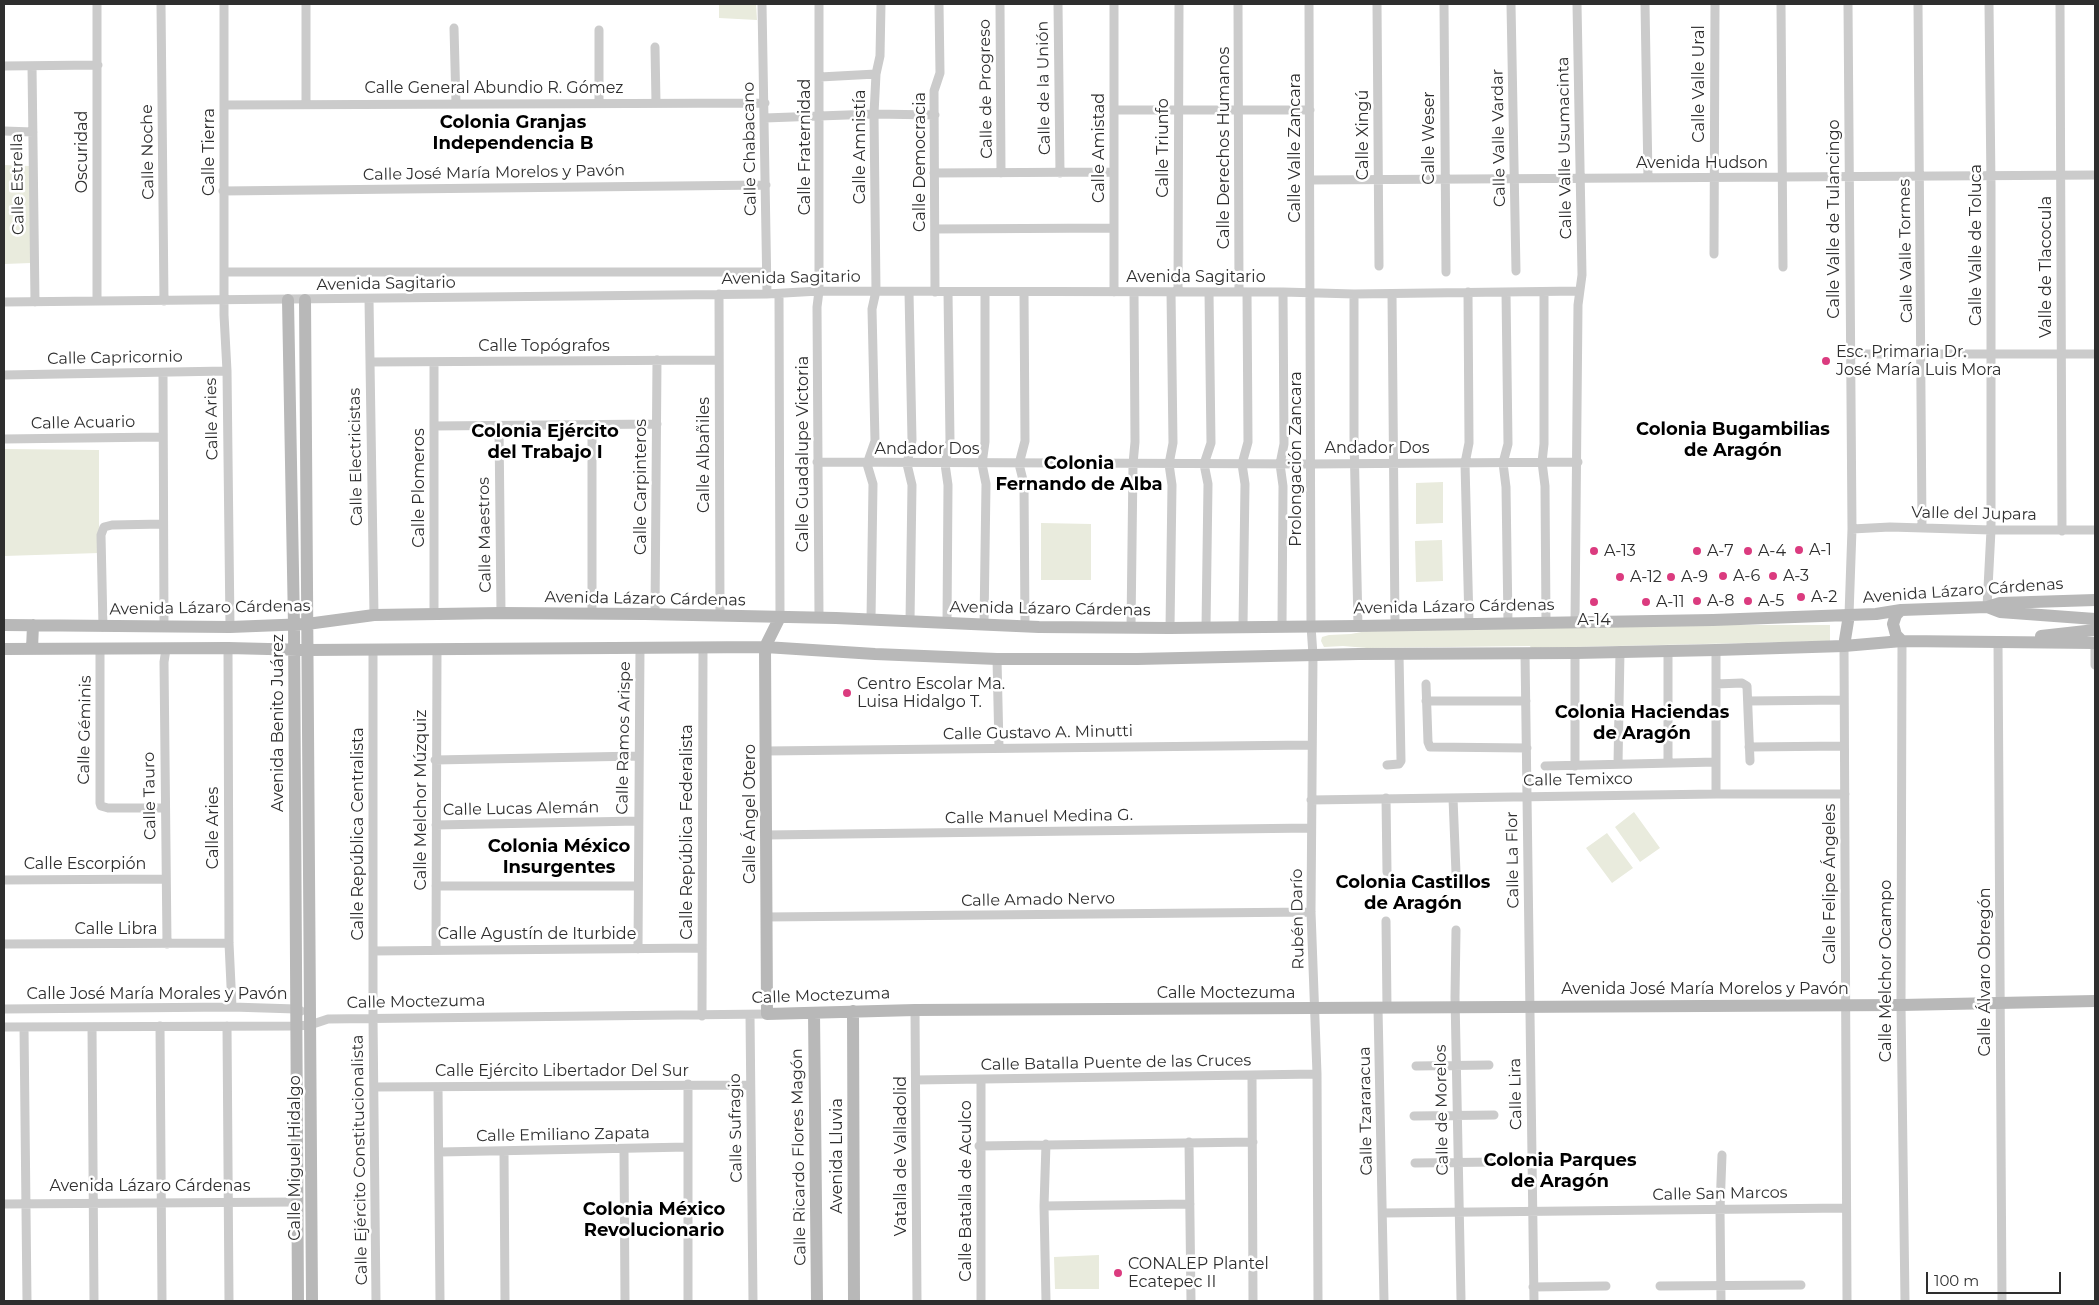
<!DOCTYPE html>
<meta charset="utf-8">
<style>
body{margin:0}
#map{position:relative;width:2099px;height:1305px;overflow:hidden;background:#fff;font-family:Montserrat,sans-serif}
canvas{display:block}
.frame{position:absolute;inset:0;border:5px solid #2e2e2e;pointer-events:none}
.scale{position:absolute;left:1926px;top:1272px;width:135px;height:22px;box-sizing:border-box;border:2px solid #2e2e2e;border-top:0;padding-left:6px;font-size:15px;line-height:18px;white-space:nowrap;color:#2e2e2e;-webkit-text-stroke:4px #fff;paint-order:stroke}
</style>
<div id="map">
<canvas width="2099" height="1305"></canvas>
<div class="frame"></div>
<div class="scale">100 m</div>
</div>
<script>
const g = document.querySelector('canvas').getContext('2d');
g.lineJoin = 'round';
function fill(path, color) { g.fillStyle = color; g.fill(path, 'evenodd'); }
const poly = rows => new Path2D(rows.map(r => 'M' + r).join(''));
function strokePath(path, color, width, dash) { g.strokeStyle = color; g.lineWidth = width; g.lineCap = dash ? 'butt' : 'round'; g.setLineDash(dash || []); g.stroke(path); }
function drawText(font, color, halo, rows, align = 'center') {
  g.font = font + ' Montserrat,sans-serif'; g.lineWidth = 5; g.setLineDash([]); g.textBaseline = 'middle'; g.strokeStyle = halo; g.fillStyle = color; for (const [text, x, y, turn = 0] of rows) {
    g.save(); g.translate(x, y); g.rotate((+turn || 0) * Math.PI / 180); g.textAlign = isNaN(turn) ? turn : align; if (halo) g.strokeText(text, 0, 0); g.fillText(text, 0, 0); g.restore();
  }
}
fill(poly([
 [719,4,756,4,757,20,719,18],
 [4,165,30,166,31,263,4,264],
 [4,449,99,450,99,553,4,556],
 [1443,482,1443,523,1416,524,1416,483],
 [1041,523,1091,524,1091,580,1041,580],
 [1442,540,1443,581,1416,582,1415,541],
 [1663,625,1830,625,1830,641,1531,648,1530,646,1367,648,1343,646,1324,647,1321,641,1322,637,1329,635,1351,634,1372,630],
 [1634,812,1660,848,1640,862,1615,827],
 [1607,833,1633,868,1612,883,1586,848],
 [1099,1255,1099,1289,1055,1289,1054,1257]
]), '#e9ebdd');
strokePath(poly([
 [97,4,97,301],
 [161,4,164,301],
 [224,4,224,315,227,371,230,627],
 [306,4,306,104],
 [762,4,767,294],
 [819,4,819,291,817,307,819,617],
 [1000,4,1001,173],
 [1058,4,1060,173],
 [1238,4,1239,292],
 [1309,4,1311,626,1313,655,1311,912,1317,1074,1318,1301],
 [1377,4,1379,266],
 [1444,4,1446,272],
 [1511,4,1516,271],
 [1645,4,1648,178],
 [1781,4,1783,267],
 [1848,4,1852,529,1849,615],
 [1918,4,1922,528],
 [2060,4,2062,531],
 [454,28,456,104],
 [655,47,656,103],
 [4,66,98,65],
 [32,66,35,302],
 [820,77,876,74],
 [599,103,599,30],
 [224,105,765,103],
 [1114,110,1310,110],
 [765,118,874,114,935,115],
 [4,131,33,132],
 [934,173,1113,172],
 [1310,180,2095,175],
 [223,191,766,185],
 [935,229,1114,228],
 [1714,254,1715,4],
 [224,272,767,272],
 [909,292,912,440,907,464,912,485,910,621],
 [935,292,934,91,940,73,939,4],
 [1024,292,1025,441,1019,464,1024,484,1025,626],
 [1114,292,1114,4],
 [1178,292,1179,4],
 [1468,292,1469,443,1465,463,1469,623],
 [1506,292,1508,444,1503,463,1506,487,1508,623],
 [1544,292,1544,444,1542,462,1545,486,1546,622],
 [719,294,720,616],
 [779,294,780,617],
 [1354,294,1354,437,1358,626],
 [1392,294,1395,624],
 [369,299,374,615],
 [4,302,767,294,819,291,1283,292,1354,294,1579,291],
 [1849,354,2095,354],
 [370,362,718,360],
 [163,373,164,627],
 [4,375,227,371],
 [434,426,657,424],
 [499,426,501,613],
 [592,426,592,613],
 [4,439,162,437],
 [817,462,1311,464,1578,462],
 [1852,529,1890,527,1991,530,2095,530],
 [1987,607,1991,530,1991,186,1989,4],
 [434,614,434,362],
 [655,614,657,360],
 [871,619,873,484,867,464,875,441,872,309,876,291,874,114,876,74,880,56,881,4],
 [1575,621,1578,305,1582,275,1577,4],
 [947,623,948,485,945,464,950,441,948,292],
 [984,624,986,484,982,464,985,442,985,292],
 [1243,626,1245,484,1242,464,1248,442,1247,292],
 [1282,626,1283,486,1280,464,1284,444,1283,292],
 [103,627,101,535,104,527,112,525,163,524],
 [1131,627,1133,464,1135,442,1134,292],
 [1206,627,1208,484,1204,464,1211,443,1209,292],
 [1170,628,1172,485,1169,464,1173,443,1171,292],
 [1902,641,1901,1005,1905,1301],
 [1998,642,2002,1301],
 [2095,643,2095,665],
 [1844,646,1847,1301],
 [228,648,229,943,232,1007],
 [100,649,100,803,101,806,108,808,165,808],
 [166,649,164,662,167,944],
 [373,650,373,1018,376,1301],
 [1525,653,1534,1301],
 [997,659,999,748],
 [1426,684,1428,742,1430,747,1527,748],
 [1716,684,1742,683,1747,686,1750,761],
 [1426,701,1526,701],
 [1748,701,1844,700],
 [1749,747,1844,746],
 [766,751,1311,745],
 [435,760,639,756],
 [1668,763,1668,651],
 [1618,764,1620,651],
 [1387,765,1399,764,1401,761,1399,654],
 [1545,766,1716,762],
 [1575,766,1575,653],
 [1716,794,1716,650],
 [1386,798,1387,872],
 [1453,798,1456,873],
 [1311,800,1716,794,1845,794],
 [436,825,638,821],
 [766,835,1311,828],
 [4,880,166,879],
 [436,886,638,886],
 [766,917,1311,912],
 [1386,921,1387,1008],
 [1456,930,1455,997,1461,1299],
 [4,944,229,943],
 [638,949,640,648],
 [436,950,437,649],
 [373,951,702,948],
 [1378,1008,1384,1301],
 [4,1009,232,1007,296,1009,301,1011],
 [915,1010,917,1301],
 [750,1015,753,1301],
 [702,1016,703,648],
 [160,1026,162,1301],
 [227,1026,229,1301],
 [4,1027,296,1026,310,1025,328,1019,767,1014],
 [24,1027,27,1301],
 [92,1027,94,1301],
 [1416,1066,1489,1065],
 [1252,1076,1253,1301],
 [916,1080,1317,1074],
 [688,1084,688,1301],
 [374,1087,750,1085],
 [438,1087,440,1301],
 [1414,1116,1494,1115],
 [1189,1142,1191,1301],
 [1046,1144,1044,1206,1046,1301],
 [979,1146,1253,1142],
 [624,1150,625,1301],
 [504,1151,505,1301],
 [440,1152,688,1147],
 [1415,1163,1496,1162],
 [4,1204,297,1202],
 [1044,1206,1190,1204],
 [1383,1213,1846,1208],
 [1660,1286,1801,1285],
 [1533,1287,1606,1286],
 [981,1301,981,1080],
 [1721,1301,1720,1209,1722,1155]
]), '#cbcbcb', 9);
strokePath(poly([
 [288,300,294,625,298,1301],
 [305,300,312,1301],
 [1987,607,2000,612,2095,619],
 [1901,610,1896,615,1893,624,1896,635,1902,641],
 [780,617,765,647,767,1014,915,1010,1901,1005,2095,1001],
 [4,625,230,627,307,624,374,615,501,613,645,614,836,618,1039,627,1170,628,1358,626,1713,620,1876,614,1901,610,1987,607,2000,603,2095,600],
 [2041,636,2095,630],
 [1844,646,1849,615],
 [4,649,228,648,308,650,765,647,875,654,997,659,1137,659,1359,654,1575,653,1716,650,1844,646,1902,641,2095,643],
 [32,649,33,625],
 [853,1011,854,1301],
 [814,1013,817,1301]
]), '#b8b8b8', 12);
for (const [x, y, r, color] of [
 [1826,361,5,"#db3b7f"],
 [1799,550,5,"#db3b7f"],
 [1594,551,5,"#db3b7f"],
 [1697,551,5,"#db3b7f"],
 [1748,551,5,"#db3b7f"],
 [1723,576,5,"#db3b7f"],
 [1773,576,5,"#db3b7f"],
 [1620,577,5,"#db3b7f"],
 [1671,577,5,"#db3b7f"],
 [1801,597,5,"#db3b7f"],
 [1697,601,5,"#db3b7f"],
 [1748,601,5,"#db3b7f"],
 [1594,602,5,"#db3b7f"],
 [1646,602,5,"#db3b7f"],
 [847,693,5,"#db3b7f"],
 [1118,1273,5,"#db3b7f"]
]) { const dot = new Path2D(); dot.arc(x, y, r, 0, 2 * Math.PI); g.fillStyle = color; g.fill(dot); strokePath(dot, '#fff', 2); }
drawText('16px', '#2e2e2e', '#fff', [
 ["Calle Valle Ural",1699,84,-90],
 ["Calle General Abundio R. Gómez",494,88],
 ["Calle de la Unión",1044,88,-91],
 ["Calle de Progreso",986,89,-91],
 ["Calle Xingú",1363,135,-90],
 ["Calle Weser",1429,138,-90],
 ["Calle Valle Vardar",1499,138,-91],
 ["Calle Fraternidad",805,147,-90],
 ["Calle Amnistía",860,147,-90],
 ["Calle Amistad",1099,148,-90],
 ["Calle Triunfo",1163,148,-90],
 ["Calle Derechos Humanos",1224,148,-90],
 ["Calle Valle Zancara",1295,148,-90],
 ["Calle Valle Usumacinta",1565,148,-91],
 ["Calle Chabacano",750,149,-91],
 ["Oscuridad",82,152,-90],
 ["Calle Noche",148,152,-91],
 ["Calle Tierra",209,152,-90],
 ["Calle Democracia",920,162,-90],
 ["Avenida Hudson",1702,163],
 ["Calle José María Morelos y Pavón",494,173,-1],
 ["Calle Estrella",18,184,-91],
 ["Calle Valle de Tulancingo",1834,219,-90],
 ["Calle Valle de Toluca",1976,245,-90],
 ["Calle Valle Tormes",1906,251,-91],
 ["Valle de Tlacocula",2046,267,-90],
 ["Avenida Sagitario",1196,277],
 ["Avenida Sagitario",791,278,-1],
 ["Avenida Sagitario",386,284,-1],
 ["Calle Topógrafos",544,346],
 ["Calle Capricornio",115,358,-1],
 ["Calle Aries",212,419,-91],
 ["Calle Acuario",83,423,-1],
 ["Andador Dos",1377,448],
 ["Andador Dos",927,449],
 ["Calle Guadalupe Victoria",803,454,-90],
 ["Calle Albañiles",704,455,-90],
 ["Calle Electricistas",356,457,-91],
 ["Prolongación Zancara",1296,459,-90],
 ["Calle Carpinteros",641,487,-90],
 ["Calle Plomeros",419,488,-90],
 ["Valle del Jupara",1974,514,1],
 ["Calle Maestros",485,535,-91],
 ["Avenida Lázaro Cárdenas",1963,591,-4],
 ["Avenida Lázaro Cárdenas",645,599,1],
 ["Avenida Lázaro Cárdenas",1454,607,-1],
 ["Avenida Lázaro Cárdenas",210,608,-1],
 ["Avenida Lázaro Cárdenas",1050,609,1],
 ["Avenida Benito Juárez",278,723,-90],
 ["Calle Géminis",85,730,-89],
 ["Calle Gustavo A. Minutti",1038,733,-1],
 ["Calle Ramos Arispe",624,738,-89],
 ["Calle Temixco",1578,780,-1],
 ["Calle Tauro",150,796,-91],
 ["Calle Melchor Múzquiz",421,800,-90],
 ["Calle Lucas Alemán",521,809,-1],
 ["Calle Ángel Otero",750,814,-90],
 ["Calle Manuel Medina G.",1039,817,-1],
 ["Calle Aries",213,828,-90],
 ["Calle República Federalista",687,832,-90],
 ["Calle República Centralista",358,834,-90],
 ["Calle La Flor",1513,860,-91],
 ["Calle Escorpión",85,864],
 ["Calle Felipe Ángeles",1830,884,-90],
 ["Calle Amado Nervo",1038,900,-1],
 ["Rubén Darío",1298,919,-91],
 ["Calle Libra",116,929],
 ["Calle Agustín de Iturbide",537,934],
 ["Calle Melchor Ocampo",1886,971,-90],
 ["Calle Álvaro Obregón",1985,972,-90],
 ["Avenida José María Morelos y Pavón",1705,989],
 ["Calle Moctezuma",1226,993],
 ["Calle José María Morales y Pavón",157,994],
 ["Calle Moctezuma",821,996,-2],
 ["Calle Moctezuma",416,1002,-1],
 ["Calle Batalla Puente de las Cruces",1116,1063,-1],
 ["Calle Ejército Libertador Del Sur",562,1071],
 ["Calle Lira",1516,1094,-91],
 ["Calle de Morelos",1442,1110,-91],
 ["Calle Tzararacua",1366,1111,-91],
 ["Calle Sufragio",736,1128,-91],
 ["Calle Emiliano Zapata",563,1135,-1],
 ["Avenida Lluvia",837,1156,-90],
 ["Vatalla de Valladolid",901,1156,-90],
 ["Calle Ricardo Flores Magón",799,1157,-91],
 ["Calle Miguel Hidalgo",295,1158,-90],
 ["Calle Ejército Constitucionalista",360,1160,-91],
 ["Avenida Lázaro Cárdenas",150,1186],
 ["Calle Batalla de Aculco",966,1191,-90],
 ["Calle San Marcos",1720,1194,-1]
]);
drawText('16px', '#2e2e2e', '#fff', [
 ["Esc. Primaria Dr.",1836,352],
 ["José María Luis Mora",1836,370],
 ["A-1",1809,550],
 ["A-13",1604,551],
 ["A-7",1707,551],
 ["A-4",1758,551],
 ["A-6",1733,576],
 ["A-3",1783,576],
 ["A-12",1630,577],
 ["A-9",1681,577],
 ["A-2",1811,597],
 ["A-8",1707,601],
 ["A-5",1758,601],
 ["A-11",1656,602],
 ["A-14",1594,620,"center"],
 ["Centro Escolar Ma.",857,684],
 ["Luisa Hidalgo T.",857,702],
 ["CONALEP Plantel",1128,1264],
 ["Ecatepec II",1128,1282]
], 'left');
drawText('bold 18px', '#000', '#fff', [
 ["Colonia Granjas",513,123],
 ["Independencia B",513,144],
 ["Colonia Bugambilias",1733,430],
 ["de Aragón",1733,451],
 ["Colonia Ejército",545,432],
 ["del Trabajo I",545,453],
 ["Colonia",1079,464],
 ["Fernando de Alba",1079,485],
 ["Colonia Haciendas",1642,713],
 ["de Aragón",1642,734],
 ["Colonia México",559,847],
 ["Insurgentes",559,868],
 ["Colonia Castillos",1413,883],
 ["de Aragón",1413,904],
 ["Colonia Parques",1560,1161],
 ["de Aragón",1560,1182],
 ["Colonia México",654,1210],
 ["Revolucionario",654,1231]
]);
</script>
